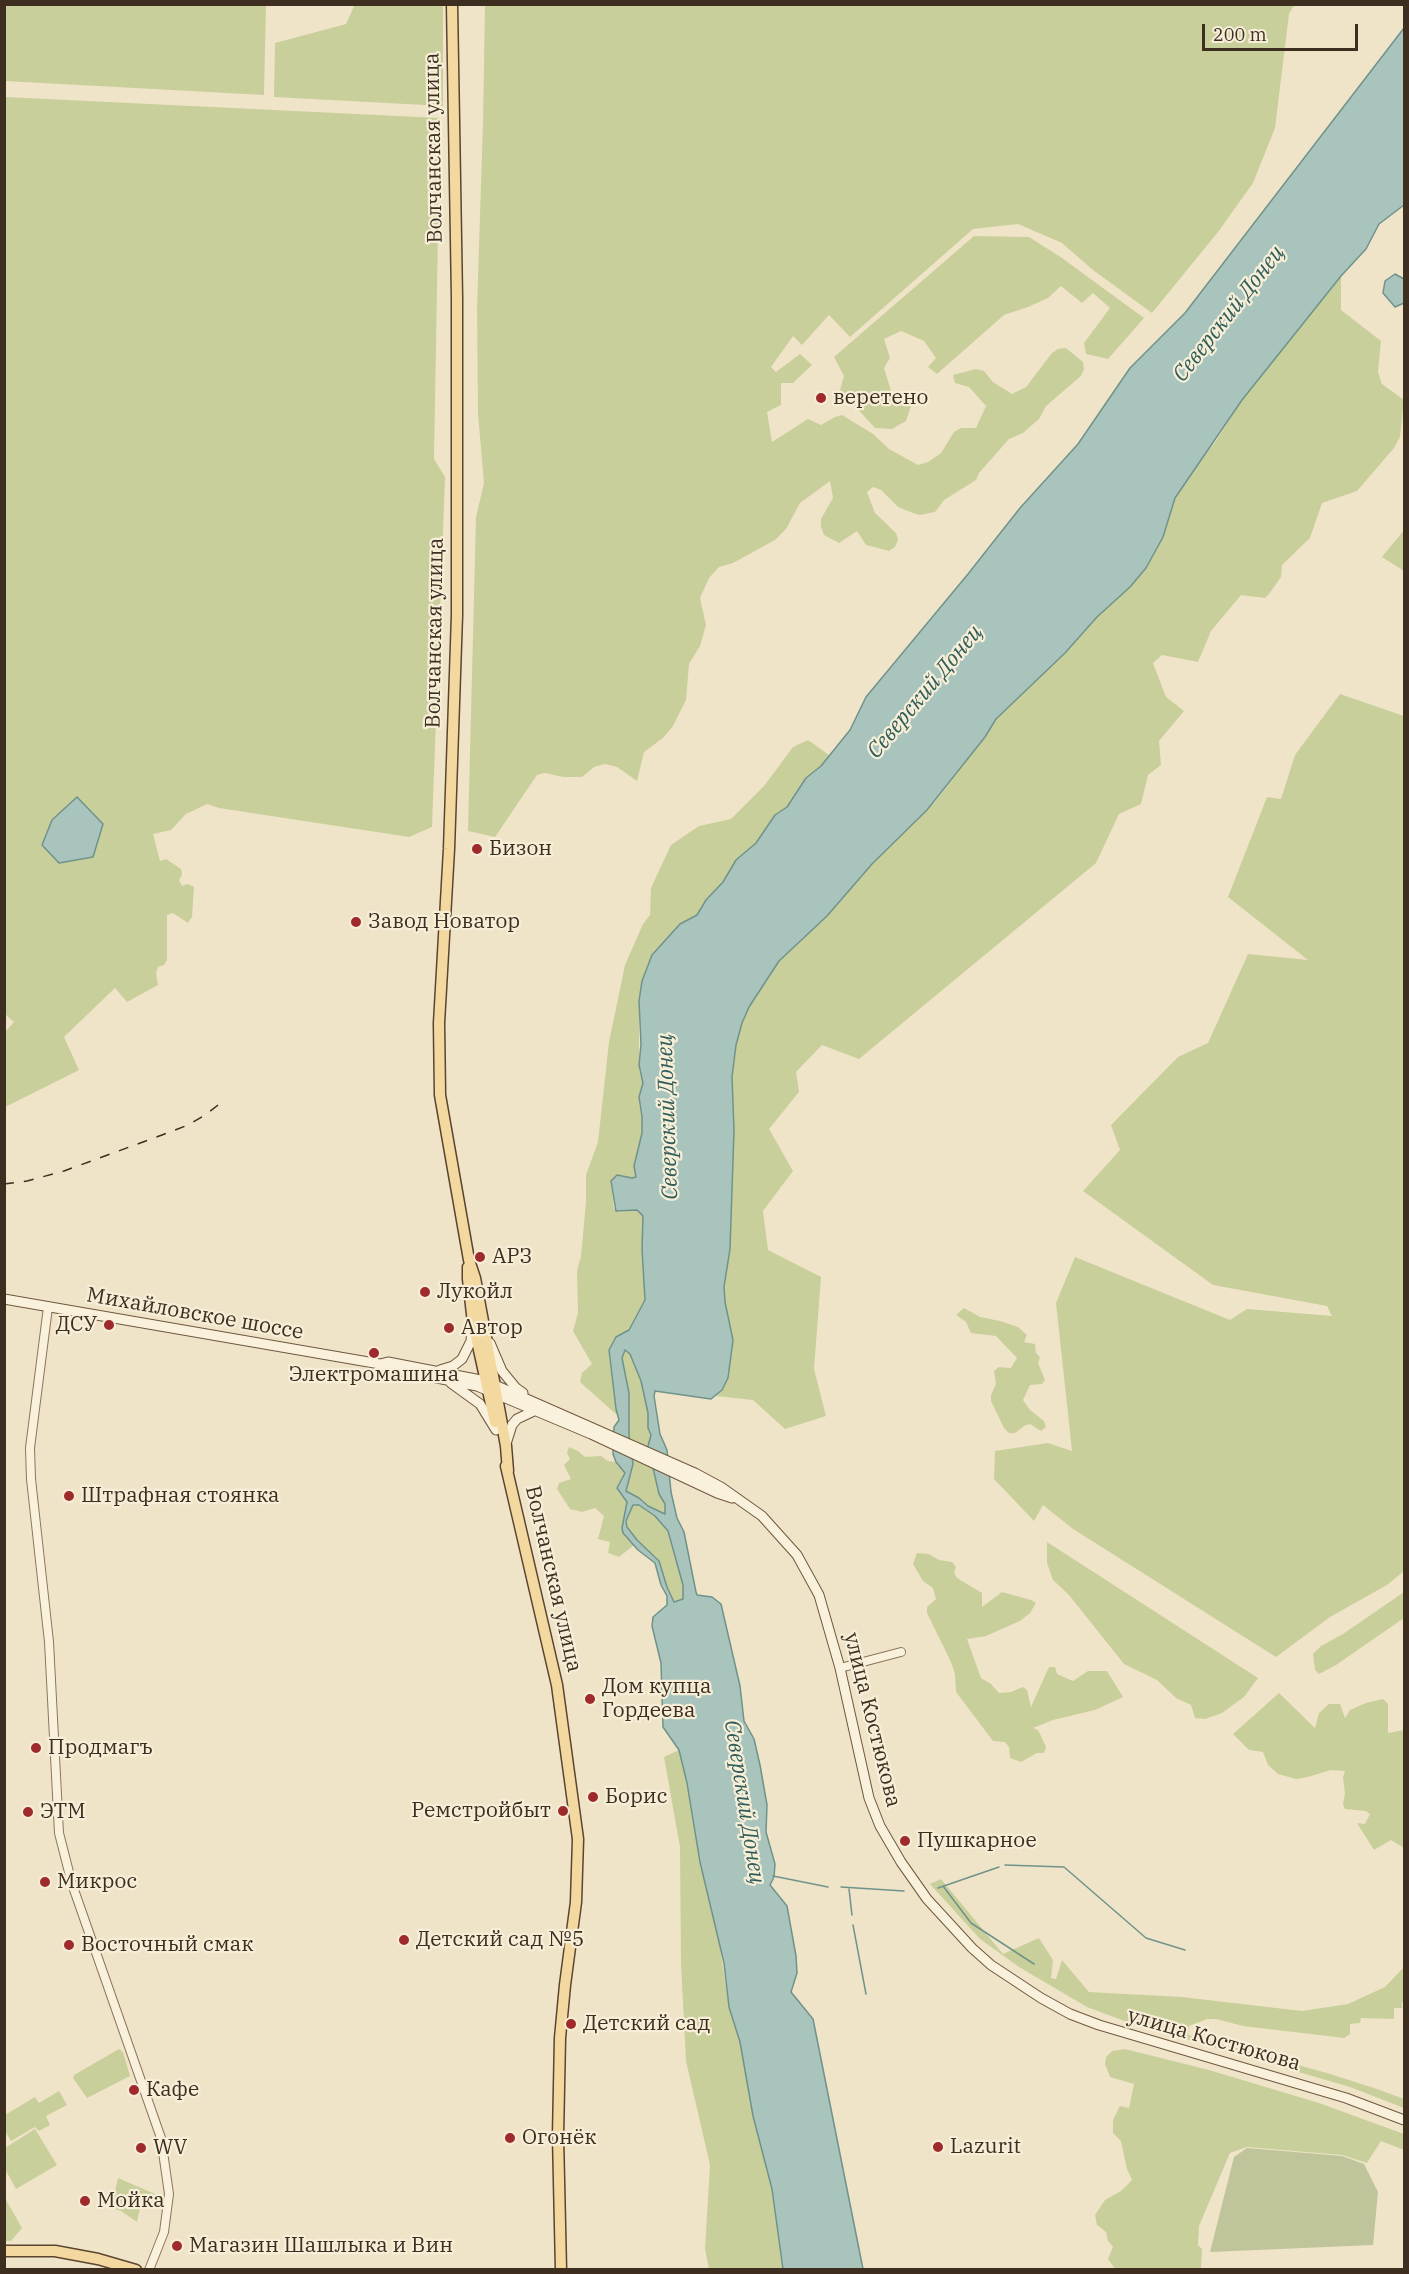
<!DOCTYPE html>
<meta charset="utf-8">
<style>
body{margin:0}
#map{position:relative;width:1409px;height:2274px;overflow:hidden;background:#f0e4c8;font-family:"IBM Plex Serif",serif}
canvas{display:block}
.frame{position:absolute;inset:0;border:6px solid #3d2e20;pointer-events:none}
.scale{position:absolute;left:1202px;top:24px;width:156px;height:27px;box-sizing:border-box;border:3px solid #3d2e20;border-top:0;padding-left:8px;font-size:18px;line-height:21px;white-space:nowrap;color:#3d2e20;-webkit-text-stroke:4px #f7eed8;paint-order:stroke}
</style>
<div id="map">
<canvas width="1409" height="2274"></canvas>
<div class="frame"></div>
<div class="scale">200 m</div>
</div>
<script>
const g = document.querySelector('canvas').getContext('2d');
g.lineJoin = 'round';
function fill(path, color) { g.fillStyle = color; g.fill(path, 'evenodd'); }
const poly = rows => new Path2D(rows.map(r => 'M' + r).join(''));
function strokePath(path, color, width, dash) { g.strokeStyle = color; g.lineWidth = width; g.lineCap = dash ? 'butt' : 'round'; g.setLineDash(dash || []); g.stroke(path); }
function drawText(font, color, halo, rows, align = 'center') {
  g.font = font + ' "IBM Plex Serif",serif'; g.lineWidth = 4.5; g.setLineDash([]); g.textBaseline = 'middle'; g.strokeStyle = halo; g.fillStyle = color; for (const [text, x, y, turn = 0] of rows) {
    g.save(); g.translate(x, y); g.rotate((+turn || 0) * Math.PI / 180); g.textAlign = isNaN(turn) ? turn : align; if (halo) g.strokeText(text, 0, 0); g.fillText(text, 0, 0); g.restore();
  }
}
fill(poly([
 [355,4,443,5,443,106,274,97,275,43,346,24],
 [4,5,266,5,264,95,5,81],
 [485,5,1294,5,1289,14,1275,128,1253,183,1218,232,1152,313,1093,270,1062,243,1018,224,973,229,850,337,829,315,802,345,793,336,771,367,776,372,800,354,812,365,793,383,781,383,781,405,767,412,772,442,808,419,821,425,835,417,842,415,873,434,889,449,918,465,928,462,941,453,954,432,961,428,976,428,986,406,969,387,955,383,953,375,976,369,984,371,993,382,1012,394,1026,387,1052,353,1058,349,1066,348,1083,362,1084,369,1081,376,1046,406,1039,419,1023,433,1009,439,979,473,976,480,944,500,935,512,920,515,913,513,898,507,881,490,873,487,867,492,875,513,896,533,898,540,895,547,889,551,866,545,857,531,839,543,824,535,821,527,821,519,833,498,830,481,800,503,786,529,775,540,733,563,719,567,709,578,700,598,706,625,700,646,689,664,686,700,673,726,663,738,644,752,637,781,617,767,605,764,594,767,582,777,563,777,545,773,537,775,495,837,468,831,476,517,484,483,478,414,477,307,483,124],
 [5,97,440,118,434,459,445,477,432,827,409,837,219,808,207,804,186,814,171,830,153,834,160,861,166,859,181,869,182,875,179,880,182,886,188,884,194,887,192,917,188,923,173,913,167,915,167,960,164,965,158,967,156,973,158,985,127,1002,115,988,64,1037,79,1070,5,1107,5,1032,14,1022,5,1014],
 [974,236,1029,237,1062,258,1144,318,1108,359,1086,354,1084,343,1110,308,1093,293,1082,303,1061,286,1048,298,1028,307,1004,315,937,374,928,367,936,358,924,341,901,331,884,339,890,358,884,368,891,391,907,400,911,406,906,421,892,429,875,428,840,390,844,376,834,357],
 [1341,276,1341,310,1381,341,1378,372,1382,384,1404,400,1400,437,1394,448,1357,491,1322,503,1310,538,1282,565,1281,577,1269,594,1265,598,1241,595,1211,631,1198,662,1162,655,1153,663,1166,697,1184,711,1159,741,1161,765,1148,775,1141,804,1119,814,1096,863,859,1059,822,1045,796,1072,799,1092,769,1129,793,1171,763,1211,768,1250,821,1277,814,1369,826,1416,785,1429,753,1400,716,1396,722,1389,728,1378,733,1340,725,1302,724,1287,730,1249,734,1130,732,1077,736,1045,742,1023,749,1007,779,961,827,916,872,864,935,802,985,737,996,719,1065,653,1097,617,1130,587,1146,568,1157,549,1175,498,1184,481,1216,441,1242,400],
 [1404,530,1404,571,1382,557],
 [1340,694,1404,716,1404,1571,1387,1585,1330,1617,1276,1657,1073,1529,1043,1505,1034,1521,994,1479,995,1451,1048,1443,1072,1451,1056,1303,1075,1257,1230,1320,1247,1309,1332,1316,1327,1306,1213,1285,1083,1191,1120,1150,1111,1125,1178,1057,1208,1043,1248,954,1308,960,1228,897,1267,797,1281,799,1295,755],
 [808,740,829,755,823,764,806,778,787,807,775,815,756,843,731,867,723,882,710,895,697,915,686,920,652,955,642,981,639,1001,639,1070,643,1083,639,1104,642,1117,642,1133,634,1166,636,1177,632,1178,617,1175,611,1181,614,1208,618,1212,637,1210,643,1216,642,1249,645,1300,629,1329,609,1357,617,1415,580,1382,582,1373,592,1364,573,1331,578,1313,577,1271,581,1256,586,1202,586,1175,598,1142,609,1042,625,965,643,924,650,915,651,888,671,845,699,826,731,819,764,786,793,747],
 [964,1308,980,1317,1000,1321,1018,1327,1027,1335,1024,1342,1035,1344,1036,1353,1040,1357,1038,1363,1045,1380,1042,1384,1030,1385,1023,1400,1030,1410,1044,1421,1046,1427,1041,1431,1030,1424,1024,1426,1015,1433,1009,1433,1004,1428,991,1401,991,1395,996,1384,994,1371,999,1367,1011,1368,1017,1358,996,1336,971,1333,966,1322,956,1315],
 [625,1350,629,1353,641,1381,648,1413,649,1431,651,1435,648,1446,659,1494,665,1504,665,1514,648,1506,642,1500,626,1491,633,1464,629,1435,629,1393,622,1358],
 [569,1447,578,1451,585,1457,601,1456,608,1461,616,1462,625,1473,617,1488,627,1502,623,1523,625,1537,634,1545,619,1557,608,1553,610,1542,598,1539,604,1516,595,1508,582,1512,570,1509,557,1489,559,1483,571,1479,564,1465,570,1459,567,1453],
 [633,1505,639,1505,655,1516,668,1530,683,1585,683,1599,675,1602,667,1587,656,1557,637,1540,627,1527,626,1521],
 [1047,1542,1258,1678,1244,1697,1222,1713,1205,1719,1195,1718,1191,1705,1176,1698,1157,1680,1124,1664,1069,1595,1053,1580,1047,1563],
 [917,1553,929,1554,939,1560,952,1562,956,1567,954,1573,957,1578,982,1593,982,1607,1002,1592,1031,1600,1036,1603,1030,1613,1020,1621,986,1636,967,1639,981,1678,991,1684,999,1693,1011,1692,1023,1687,1027,1690,1031,1707,1049,1667,1055,1667,1057,1674,1073,1681,1088,1671,1107,1671,1123,1697,1095,1710,1053,1720,1033,1728,1038,1730,1041,1736,1046,1747,1044,1753,1037,1753,1021,1762,1010,1758,1009,1747,1005,1742,993,1741,956,1692,955,1674,951,1662,927,1613,927,1607,936,1599,933,1588,923,1581,913,1564],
 [1404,1592,1404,1618,1336,1665,1319,1674,1315,1670,1313,1654,1321,1646,1343,1634],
 [1279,1693,1315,1728,1319,1713,1329,1704,1340,1704,1345,1718,1350,1710,1366,1703,1383,1699,1388,1704,1388,1733,1404,1730,1404,1848,1391,1840,1374,1850,1357,1823,1365,1824,1370,1814,1366,1811,1345,1809,1343,1804,1345,1794,1343,1777,1345,1771,1331,1770,1308,1777,1296,1779,1278,1774,1268,1765,1263,1752,1249,1750,1233,1734],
 [679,1750,687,1783,706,1888,717,1928,729,2007,740,2042,753,2116,772,2189,783,2269,709,2269,705,2249,710,2165,686,2061,681,1964,680,1847,664,1757],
 [941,1879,1003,1954,1039,1938,1053,1960,1051,1978,1056,1979,1062,1960,1089,1992,1182,1997,1302,2011,1348,2004,1385,1987,1404,1967,1404,2001,1402,2002,1402,2008,1394,2008,1394,2019,1361,2018,1360,2023,1350,2024,1350,2034,1344,2038,1243,2026,1216,2019,1207,2019,1189,2026,1188,2035,1327,2073,1377,2089,1404,2099,1404,2108,1350,2087,1130,2023,1087,2007,1019,1967,980,1939,930,1884],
 [119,2049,123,2052,130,2076,87,2098,73,2078,74,2075],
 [1125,2049,1209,2070,1319,2103,1404,2134,1404,2150,1381,2141,1367,2163,1342,2155,1247,2147,1230,2153,1199,2226,1198,2245,1202,2249,1201,2269,1115,2269,1108,2259,1113,2247,1108,2241,1106,2232,1097,2225,1095,2215,1105,2200,1121,2191,1132,2180,1127,2169,1121,2141,1113,2133,1113,2120,1120,2106,1129,2108,1134,2084,1110,2077,1105,2064,1106,2057,1112,2051],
 [59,2091,67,2105,46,2116,50,2125,39,2131,35,2127,11,2141,5,2131,5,2115,35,2097,39,2103],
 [35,2129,57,2165,16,2189,5,2169,5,2148],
 [118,2178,155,2194,157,2197,157,2200,139,2196,137,2201,141,2203,137,2222,121,2211,111,2208],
 [5,2198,22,2228,11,2241,5,2241]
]), '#c9cf9b');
fill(poly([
 [1247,2148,1342,2156,1364,2164,1378,2192,1373,2245,1210,2252,1234,2157]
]), '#bfc49a');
const water = poly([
 [1404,28,1404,205,1379,224,1366,249,1341,276,1242,400,1175,498,1163,537,1146,568,1130,587,1097,617,1065,653,996,719,985,737,927,810,872,864,827,916,779,961,749,1007,742,1023,736,1045,732,1077,734,1130,730,1249,724,1287,725,1302,733,1340,728,1378,722,1390,711,1399,655,1391,654,1396,660,1434,667,1450,671,1492,677,1518,684,1532,696,1592,697,1595,712,1597,721,1604,740,1686,744,1721,754,1739,760,1765,767,1805,766,1832,775,1864,774,1877,770,1885,787,1906,796,1956,797,1973,791,1992,813,2019,863,2269,783,2269,772,2189,753,2116,740,2042,729,2007,724,1963,700,1862,687,1783,679,1750,663,1727,661,1663,652,1626,653,1617,667,1605,667,1596,661,1585,655,1563,638,1550,623,1533,622,1528,627,1502,617,1488,625,1473,616,1462,613,1454,614,1427,619,1420,616,1409,609,1350,616,1337,629,1330,645,1300,642,1249,643,1216,637,1210,616,1211,611,1181,617,1175,632,1178,636,1177,634,1166,642,1133,642,1117,639,1097,643,1083,639,1065,641,1044,639,1001,642,981,652,955,680,924,697,915,706,900,723,882,736,860,756,843,775,815,787,807,806,778,821,766,850,730,866,697,968,574,1020,508,1078,444,1130,368,1185,313,1404,28],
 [625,1350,630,1354,641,1381,648,1413,648,1428,651,1435,648,1446,659,1494,665,1504,665,1514,648,1506,639,1498,626,1491,633,1464,629,1435,629,1393,622,1358,625,1350],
 [633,1505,639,1505,655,1516,668,1531,683,1585,683,1599,674,1602,667,1587,659,1561,637,1540,627,1527,626,1521,633,1505],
 [1395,274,1404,279,1404,303,1395,307,1383,293,1385,281,1395,274],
 [77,797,103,824,93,857,59,863,42,845,52,820,77,797]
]);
fill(water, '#a9c4bc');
strokePath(water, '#6f938a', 1.5);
strokePath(poly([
 [1005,1865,1064,1867,1146,1938,1185,1950],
 [773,1876,828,1887],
 [943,1886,971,1923,1034,1964],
 [841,1887,904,1891],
 [938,1888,999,1867],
 [849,1889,852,1915],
 [853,1925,866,1994]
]), '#6f938a', 1.5);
const tertiary = poly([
 [48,1307,30,1448,31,1479,49,1642,59,1833,72,1884,161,2138,169,2194,164,2232,149,2270],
 [840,1668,901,1652]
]);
const secondary = poly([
 [4,1299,380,1364,387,1368,477,1386,591,1434,717,1493,732,1498],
 [490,1343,502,1371,516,1388,523,1393],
 [380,1364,388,1362,486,1381,695,1473,721,1487,762,1516,797,1555,819,1595,840,1668,869,1798,880,1826,901,1862,927,1899,972,1948,991,1965,1041,1998,1070,2014,1099,2025,1346,2098,1404,2120],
 [440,1370,453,1366,462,1359,471,1341,472,1328],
 [451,1383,480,1404,496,1430],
 [506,1444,512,1425,517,1419,536,1410]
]);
const primary = poly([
 [452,4,457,298,457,615,449,849,439,1023,440,1095,469,1260,475,1278,506,1446,508,1471],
 [468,1267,468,1279,473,1323,495,1422],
 [506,1466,557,1685,578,1839,576,1902,565,1985,560,2038,558,2136,561,2270],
 [4,2251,55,2251,98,2259,136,2270]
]);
strokePath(tertiary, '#8d765c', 10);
strokePath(secondary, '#6f573f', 11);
strokePath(primary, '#5b4430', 13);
strokePath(tertiary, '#faf1dc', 8);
strokePath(secondary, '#faf1dc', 9);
strokePath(primary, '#f3d9a0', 10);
strokePath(poly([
 [4,1184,27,1181,64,1171,162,1135,188,1125,205,1115,226,1099]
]), '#3d2e20', 1.5, [10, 10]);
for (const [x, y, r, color] of [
 [821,398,6,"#9e2a2b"],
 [477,849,6,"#9e2a2b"],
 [356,922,6,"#9e2a2b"],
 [480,1257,6,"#9e2a2b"],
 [425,1292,6,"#9e2a2b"],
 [109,1325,6,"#9e2a2b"],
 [449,1328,6,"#9e2a2b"],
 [374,1353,6,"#9e2a2b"],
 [69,1496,6,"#9e2a2b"],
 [590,1699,6,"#9e2a2b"],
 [36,1748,6,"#9e2a2b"],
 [593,1797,6,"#9e2a2b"],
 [563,1811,6,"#9e2a2b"],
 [28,1812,6,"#9e2a2b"],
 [905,1841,6,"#9e2a2b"],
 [45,1882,6,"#9e2a2b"],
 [404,1940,6,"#9e2a2b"],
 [69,1945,6,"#9e2a2b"],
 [571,2024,6,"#9e2a2b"],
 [134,2090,6,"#9e2a2b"],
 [510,2138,6,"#9e2a2b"],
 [938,2147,6,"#9e2a2b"],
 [141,2148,6,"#9e2a2b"],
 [85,2201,6,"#9e2a2b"],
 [177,2246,6,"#9e2a2b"]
]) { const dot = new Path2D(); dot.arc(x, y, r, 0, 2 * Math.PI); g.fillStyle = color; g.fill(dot); strokePath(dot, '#f7eed8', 2); }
drawText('21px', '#3d2e20', '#f7eed8', [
 ["Волчанская улица",434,148,-91],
 ["Волчанская улица",435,633,-89],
 ["Михайловское шоссе",195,1314,10],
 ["Волчанская улица",553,1579,77],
 ["улица Костюкова",872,1720,76],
 ["улица Костюкова",1214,2040,16]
]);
drawText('21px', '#3d2e20', '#f7eed8', [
 ["веретено",833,398],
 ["Бизон",489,849],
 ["Завод Новатор",368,922],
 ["АРЗ",492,1257],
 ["Лукойл",437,1292],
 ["ДСУ",97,1325,"right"],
 ["Автор",461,1328],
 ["Электромашина",374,1375,"center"],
 ["Штрафная стоянка",81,1496],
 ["Дом купца",602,1687],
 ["Гордеева",602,1711],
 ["Продмагъ",48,1748],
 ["Борис",605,1797],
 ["Ремстройбыт",551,1811,"right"],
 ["ЭТМ",40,1812],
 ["Пушкарное",917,1841],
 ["Микрос",57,1882],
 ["Детский сад №5",416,1940],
 ["Восточный смак",81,1945],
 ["Детский сад",583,2024],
 ["Кафе",146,2090],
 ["Огонёк",522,2138],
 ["Lazurit",950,2147],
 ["WV",153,2148],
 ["Мойка",97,2201],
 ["Магазин Шашлыка и Вин",189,2246]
], 'left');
drawText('italic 22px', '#2f5d5a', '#f7eed8', [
 ["Северский Донец",1229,314,-52],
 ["Северский Донец",925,692,-50],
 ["Северский Донец",668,1117,-92],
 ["Северский Донец",744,1802,81]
]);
</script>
